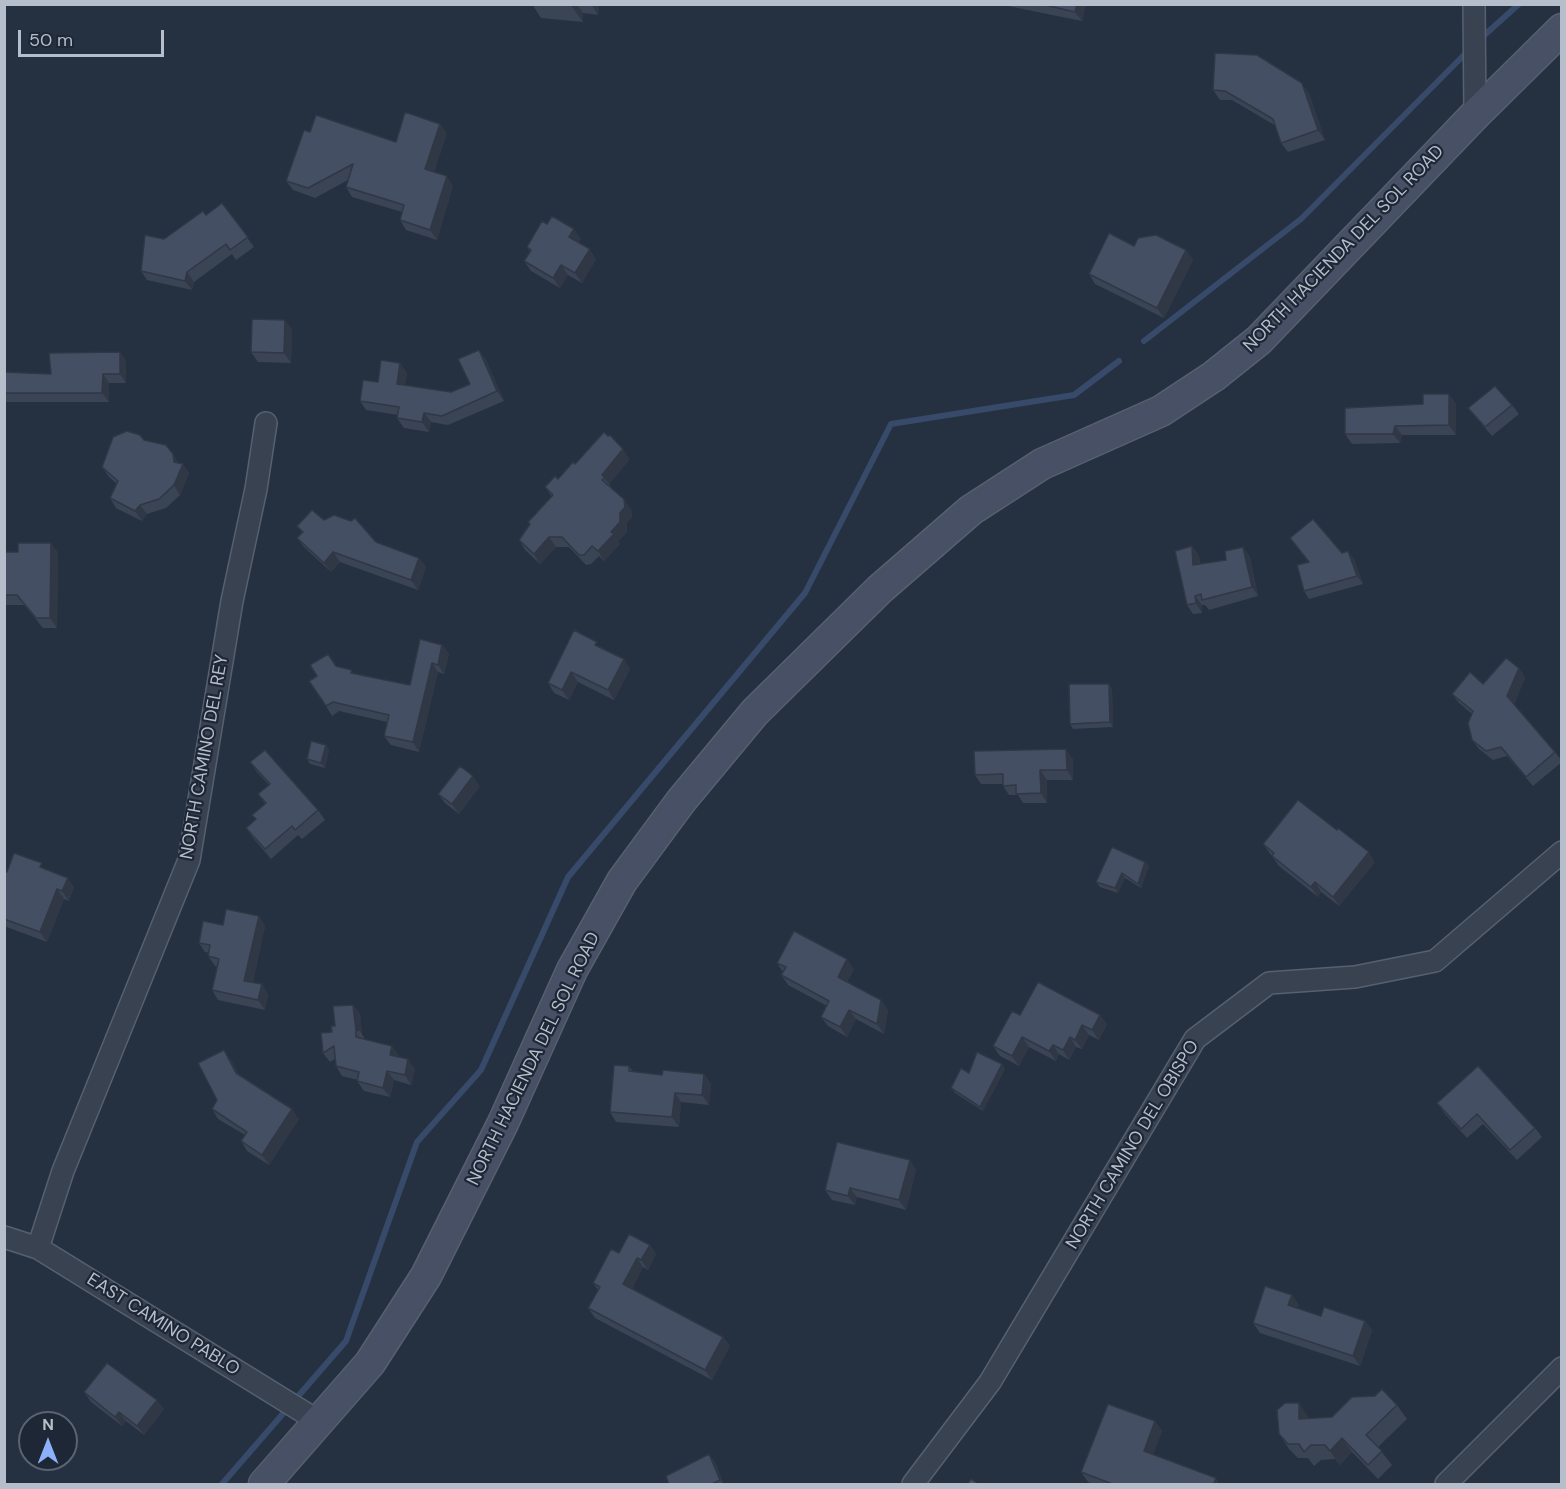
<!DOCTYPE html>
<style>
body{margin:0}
#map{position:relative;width:1566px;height:1489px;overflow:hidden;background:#253041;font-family:"DM Sans",sans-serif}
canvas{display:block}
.frame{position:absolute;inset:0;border:6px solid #b6bdcb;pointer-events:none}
.north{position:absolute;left:18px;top:1411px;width:60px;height:60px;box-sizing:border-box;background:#1e2736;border:2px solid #5b6372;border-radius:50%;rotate:0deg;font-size:16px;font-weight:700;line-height:24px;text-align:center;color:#b6bdcb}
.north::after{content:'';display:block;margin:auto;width:21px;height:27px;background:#8cb1fa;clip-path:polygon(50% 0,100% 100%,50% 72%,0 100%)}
.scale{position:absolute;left:18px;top:30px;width:146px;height:27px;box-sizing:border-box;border:3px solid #b6bdcb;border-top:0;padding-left:8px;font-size:18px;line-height:21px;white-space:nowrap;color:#b6bdcb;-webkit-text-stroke:4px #1e2736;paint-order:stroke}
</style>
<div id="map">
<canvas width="1566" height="1489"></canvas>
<div class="frame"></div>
<div class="north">N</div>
<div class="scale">50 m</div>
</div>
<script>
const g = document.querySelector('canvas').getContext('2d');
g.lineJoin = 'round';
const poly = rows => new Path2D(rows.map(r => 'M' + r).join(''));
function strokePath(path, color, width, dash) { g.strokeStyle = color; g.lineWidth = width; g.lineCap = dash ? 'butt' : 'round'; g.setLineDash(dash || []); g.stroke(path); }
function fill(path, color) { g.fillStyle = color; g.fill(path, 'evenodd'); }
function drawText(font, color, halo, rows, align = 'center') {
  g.font = font + ' "DM Sans",sans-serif'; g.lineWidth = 4.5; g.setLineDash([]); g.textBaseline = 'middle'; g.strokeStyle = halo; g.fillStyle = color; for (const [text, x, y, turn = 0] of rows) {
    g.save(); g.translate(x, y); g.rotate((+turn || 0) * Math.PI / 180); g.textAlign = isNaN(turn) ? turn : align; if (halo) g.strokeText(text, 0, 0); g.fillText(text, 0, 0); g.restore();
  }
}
strokePath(poly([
 [1479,40,1519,4],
 [1144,341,1301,219,1470,49],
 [222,1484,346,1341,417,1142,481,1070,568,877,805,593,891,424,1074,395,1119,361]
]), '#384a69', 6);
const street = poly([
 [1474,4,1475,115],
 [4,1237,38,1248,318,1421],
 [38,1248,63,1171,189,860,232,601,256,489,266,423],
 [913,1484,990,1382,1195,1039,1269,983,1355,977,1435,961,1562,852],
 [1446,1484,1562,1368]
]);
const secondary = poly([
 [264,1484,370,1363,426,1276,503,1123,572,970,622,881,681,801,755,712,880,589,971,510,1042,464,1161,411,1214,376,1259,340,1475,115,1562,29]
]);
strokePath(street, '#57606e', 24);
strokePath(secondary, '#57606e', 33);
strokePath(street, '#394251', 21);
strokePath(secondary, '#475064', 30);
fill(poly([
 [532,4,606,4,606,6,599,5,598,15,583,13,583,22,541,18],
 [1007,4,1086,4,1082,21,1008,6],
 [1213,90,1309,93,1325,140,1288,152,1281,143,1276,126,1232,100,1220,100],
 [310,132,396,142,447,133,434,172,453,186,437,240,406,230,400,220,402,212,352,197,346,187,348,180,315,198,293,190,286,181],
 [222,203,254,247,236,260,232,254,194,282,192,290,147,280,141,271,164,239,206,215],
 [547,224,581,239,578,242,596,259,582,283,568,275,560,288,531,271,524,261,530,252,527,247],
 [1134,246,1186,250,1193,260,1164,318,1095,284,1089,274],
 [292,329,291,363,258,362,251,352],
 [479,350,486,360,504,401,448,425,431,422,429,432,404,428,397,418,398,415,366,410,360,401,378,382,400,363,407,373,405,385,451,392,470,384],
 [120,352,126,361,126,383,109,383,109,402,4,402,4,372,51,374],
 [1449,394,1456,404,1456,435,1402,435,1400,443,1352,444,1345,434],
 [1512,405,1519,414,1492,436,1475,417,1468,408],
 [144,440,179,463,183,464,189,473,180,495,166,508,147,514,142,521,116,508,110,498,117,484,109,477,102,467],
 [630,459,609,484,611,487,631,509,632,517,627,523,627,532,618,541,620,544,604,561,599,556,591,564,586,565,569,547,556,547,540,564,525,550,519,540,552,497,545,487,558,479,575,464],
 [324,520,376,542,419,558,426,567,418,590,340,562,331,572,304,547,297,538,302,533,297,526],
 [1290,538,1342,553,1354,559,1363,584,1309,599,1304,591,1308,562],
 [51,543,58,553,57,628,43,628,24,605,4,605,4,552,18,552],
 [1243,547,1250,557,1258,596,1209,610,1205,605,1202,605,1202,613,1193,614,1187,605,1199,555,1200,564,1226,560],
 [442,645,449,654,444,674,438,672,419,752,391,745,384,736,387,722,339,711,332,716,326,706,317,676,337,666,354,673,410,685],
 [601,647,624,659,630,669,614,700,578,682,569,700,554,693,548,683],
 [1519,668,1525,678,1514,704,1555,752,1562,761,1562,762,1533,786,1507,756,1493,760,1479,749,1472,740,1472,714,1459,703,1452,694,1483,684],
 [1109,684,1112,689,1113,727,1073,729,1070,724],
 [326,745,329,750,325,768,310,764,307,759],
 [1073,759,1073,780,1047,780,1047,803,1023,803,1018,795,1009,795,1003,786,1003,784,981,784,975,775],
 [250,762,318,810,325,820,302,839,298,835,271,859,253,838,246,828,256,819,252,815,265,804,258,794,269,785,257,772],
 [480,786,459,814,445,803,438,794],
 [1263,844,1375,862,1339,906,1321,892,1318,897,1279,866],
 [1145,862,1149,866,1141,888,1125,878,1118,893,1100,887,1096,882],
 [4,870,7,872,46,870,74,887,69,901,64,899,47,942,4,926],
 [259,916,265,926,253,982,262,984,268,994,265,1010,218,1000,212,990,217,966,215,966,208,956,209,953,205,952,199,943,223,925],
 [777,963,854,969,847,982,881,1000,888,1010,884,1034,856,1019,847,1037,828,1026,821,1017,827,1006,788,985,781,975,783,972],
 [353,1005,360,1014,362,1034,365,1039,399,1055,399,1057,415,1069,411,1085,394,1080,390,1097,364,1091,357,1081,358,1080,342,1076,336,1066,335,1059,330,1062,323,1053,335,1026],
 [1020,1015,1107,1024,1099,1040,1089,1035,1082,1049,1076,1047,1069,1060,1059,1054,1056,1061,1029,1047,1019,1066,1000,1056,993,1046],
 [231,1060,239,1075,299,1119,269,1165,247,1151,241,1141,245,1135,218,1119,212,1109,217,1100],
 [1002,1064,1005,1069,983,1111,955,1093,951,1088,969,1073],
 [629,1066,633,1072,662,1075,704,1074,711,1084,709,1105,681,1102,679,1127,616,1122,610,1112],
 [1437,1103,1535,1128,1542,1137,1517,1160,1483,1124,1467,1138,1444,1113],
 [910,1160,916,1170,906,1210,857,1197,855,1205,832,1200,825,1190],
 [650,1245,656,1254,648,1270,643,1267,632,1289,723,1337,730,1346,712,1380,595,1318,588,1308,598,1290,593,1283,619,1253],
 [1292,1295,1299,1305,1297,1308,1321,1316,1365,1321,1372,1330,1360,1366,1260,1333,1253,1323],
 [84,1392,164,1409,144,1435,126,1421,122,1426,91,1402],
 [1397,1405,1407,1419,1378,1447,1392,1465,1378,1479,1352,1452,1340,1465,1335,1459,1321,1460,1314,1466,1308,1458,1298,1458,1289,1449,1279,1434,1309,1418,1332,1417],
 [1155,1421,1162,1431,1153,1455,1220,1485,1095,1485,1088,1482,1081,1472],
 [709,1454,716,1464,724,1485,669,1485]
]), '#3a4455');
fill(poly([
 [570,4,577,4,583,13,583,22],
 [591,4,599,5,598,15],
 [1077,4,1086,4,1082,21,1075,12],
 [1302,83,1309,93,1325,140,1318,130],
 [440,124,447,133,432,179,425,169],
 [447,176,453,186,437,240,430,230],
 [574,229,581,239,576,247,569,237],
 [590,249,596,259,582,283,575,273],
 [1186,250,1193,260,1164,318,1157,308],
 [561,265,568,275,560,288,553,278],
 [187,272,194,282,192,290,185,281],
 [285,320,292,329,291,363,284,353],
 [479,350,486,360,504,401,497,391],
 [120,352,126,361,126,383,120,374],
 [400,363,407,373,404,393,397,384],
 [103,374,109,383,109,402,102,393],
 [1449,394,1456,404,1456,435,1449,425],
 [424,413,431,422,429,432,422,422],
 [1395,426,1402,435,1400,443,1393,434],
 [623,449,630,459,609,484,602,475],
 [173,454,179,463,183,464,189,473,180,495,174,485,174,462],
 [624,499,631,509,632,517,627,523,627,532,618,541,620,544,604,561,598,551,620,513],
 [140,505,147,514,142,521,135,511],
 [549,537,556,547,540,564,534,554],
 [51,543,58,553,57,628,50,618],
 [1192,546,1199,555,1200,575,1193,565],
 [1243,547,1250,557,1258,596,1252,587],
 [1348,551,1354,559,1363,584,1357,576],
 [333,552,340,562,331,572,324,563],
 [419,558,426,567,418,590,411,580],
 [1195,596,1202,605,1202,613,1196,603],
 [442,645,449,654,444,674,438,665],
 [624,659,630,669,614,700,608,690],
 [432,663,438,672,419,752,413,742],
 [1519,668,1525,678,1514,706,1507,696],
 [571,672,578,682,569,700,562,690],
 [1109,684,1112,689,1113,727,1110,722],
 [326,745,329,750,325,768,321,763],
 [1066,749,1073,759,1073,780,1067,770],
 [1040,770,1047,780,1047,803,1041,793],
 [473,776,480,786,459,814,452,804],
 [1369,852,1375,862,1339,906,1333,897],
 [1145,862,1149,866,1141,888,1138,884],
 [1122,873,1125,878,1118,893,1115,888],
 [68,878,74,887,69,901,62,891],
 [1315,882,1321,892,1318,897,1311,887],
 [57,889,64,899,47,942,40,932],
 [259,916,265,926,251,990,244,981],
 [847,959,854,969,844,986,838,977],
 [262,984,268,994,265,1010,258,1000],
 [881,1000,888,1010,884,1034,877,1024],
 [353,1005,360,1014,362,1034,359,1030,356,1030],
 [849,1010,856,1019,847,1037,840,1027],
 [1100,1015,1107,1024,1099,1040,1092,1030],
 [1082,1025,1089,1035,1082,1049,1075,1040],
 [1022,1037,1029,1047,1019,1066,1012,1056],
 [1070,1037,1076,1047,1069,1060,1063,1050],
 [1053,1045,1059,1054,1056,1061,1049,1051],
 [392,1046,399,1055,397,1064,390,1055],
 [224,1050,231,1060,243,1083,236,1073],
 [408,1059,415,1069,411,1085,405,1075],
 [1002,1064,1005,1069,983,1111,980,1107],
 [387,1071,394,1080,390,1097,383,1088],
 [704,1074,711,1084,709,1105,702,1095],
 [675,1093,681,1102,679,1127,672,1117],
 [292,1109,299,1119,269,1165,262,1155],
 [910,1160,916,1170,906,1210,899,1200],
 [850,1188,857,1197,855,1205,848,1196],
 [650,1245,656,1254,648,1270,641,1260],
 [637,1258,643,1267,629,1294,623,1284],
 [1292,1295,1299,1305,1295,1315,1288,1305],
 [1365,1321,1372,1330,1360,1366,1353,1356],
 [723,1337,730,1346,712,1380,705,1370],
 [157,1400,164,1409,144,1435,137,1426],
 [1299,1403,1309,1418,1309,1433,1299,1419],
 [119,1412,126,1421,122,1426,115,1417],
 [1155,1421,1162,1431,1151,1461,1144,1451],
 [1342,1438,1352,1452,1340,1465,1330,1451],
 [709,1454,716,1464,724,1485,723,1485,720,1480],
 [1216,1478,1220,1485,1213,1485]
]), '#303745');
const building = poly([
 [1041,4,1077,4,1075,12,1041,4],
 [1215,53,1257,55,1302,83,1318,130,1281,143,1273,119,1225,91,1213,90,1215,53],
 [405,112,440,124,425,169,447,176,430,230,400,220,404,205,346,187,353,164,308,188,286,181,304,130,310,132,316,115,396,142,405,112],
 [222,203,248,237,230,250,226,244,187,272,185,281,141,271,145,235,164,239,203,211,206,215,222,203],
 [1562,208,1562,248,1561,248,1562,208],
 [552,216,574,229,569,237,590,249,575,273,561,265,553,278,524,261,531,250,527,247,542,221,547,224,552,216],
 [1109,233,1134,246,1138,238,1156,235,1186,250,1157,308,1089,274,1109,233],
 [252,319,285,320,284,353,251,352,252,319],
 [479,350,497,391,442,416,424,413,422,422,397,418,399,407,360,401,363,380,378,382,381,360,400,363,397,384,451,392,470,384,458,359,479,350],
 [120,352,120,374,103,374,102,393,4,393,4,372,51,374,49,353,120,352],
 [1495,386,1512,405,1485,427,1468,408,1495,386],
 [1423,394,1449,394,1449,425,1395,426,1393,434,1345,434,1345,408,1423,404,1423,394],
 [127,431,140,435,144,440,166,445,173,454,174,462,183,464,174,485,159,499,140,505,135,511,110,498,118,481,102,467,113,437,127,431],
 [604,432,608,436,610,435,623,449,602,475,605,477,602,480,624,499,625,507,620,513,620,522,611,532,614,534,598,551,592,546,584,555,579,555,562,537,549,537,534,554,519,540,530,524,528,522,553,495,545,487,555,476,558,479,573,462,575,464,604,432],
 [312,510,324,520,334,515,351,521,355,518,376,542,419,558,411,580,333,552,324,563,297,538,303,532,297,526,312,510],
 [1313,519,1342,553,1348,551,1357,576,1304,591,1297,565,1309,562,1290,538,1313,519],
 [18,543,51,543,50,618,36,618,17,595,4,595,4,552,18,552,18,543],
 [1192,546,1193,565,1226,560,1225,551,1243,547,1252,587,1202,600,1201,594,1195,596,1196,603,1187,605,1175,551,1192,546],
 [574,630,597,642,595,645,624,659,608,690,571,672,562,690,548,683,574,630],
 [420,639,442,645,438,665,432,663,413,742,384,736,389,715,333,702,326,706,309,681,317,676,310,665,328,654,336,666,352,670,351,673,410,685,420,639],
 [1506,658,1519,668,1507,696,1555,752,1526,777,1501,747,1486,751,1472,740,1468,723,1473,711,1452,694,1470,672,1483,684,1506,658],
 [1069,684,1109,684,1110,722,1070,724,1069,684],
 [311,741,326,745,321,763,307,759,311,741],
 [1066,749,1067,770,1040,770,1041,793,1016,794,1016,785,1003,786,1003,774,975,775,974,751,1066,749],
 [265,750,318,810,295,830,292,826,265,849,246,828,256,819,252,815,266,803,258,794,270,784,250,762,265,750],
 [460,766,473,776,452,804,438,794,460,766],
 [1298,800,1337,830,1338,828,1369,852,1333,897,1315,882,1311,887,1272,856,1274,853,1263,844,1298,800],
 [1112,847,1145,862,1138,884,1122,873,1115,888,1096,882,1112,847],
 [14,853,42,863,40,867,68,878,62,891,57,889,40,932,4,919,4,870,7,872,14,853],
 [226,909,259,916,244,981,262,984,258,1000,212,990,219,959,208,956,210,945,199,943,203,921,223,925,226,909],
 [794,931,847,959,838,977,881,1000,877,1024,849,1010,840,1027,821,1017,829,1001,781,975,786,967,777,963,794,931],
 [1038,982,1100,1015,1092,1030,1082,1025,1075,1040,1070,1037,1063,1050,1053,1045,1049,1051,1022,1037,1012,1056,993,1046,1012,1011,1020,1015,1038,982],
 [353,1005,356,1030,359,1030,356,1031,356,1037,392,1046,390,1055,408,1059,405,1075,387,1071,383,1088,357,1081,359,1072,336,1066,334,1046,323,1053,321,1033,332,1032,331,1026,335,1026,333,1006,353,1005],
 [224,1050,236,1073,292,1109,262,1155,241,1141,247,1132,212,1109,217,1100,198,1063,224,1050],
 [977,1052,1002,1064,980,1107,951,1088,961,1068,969,1073,977,1052],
 [614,1065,629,1066,629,1071,662,1075,663,1070,704,1074,702,1095,675,1093,672,1117,610,1112,614,1065],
 [1478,1066,1535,1128,1510,1150,1477,1114,1461,1129,1437,1103,1478,1066],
 [837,1142,910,1160,899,1200,850,1188,848,1196,825,1190,837,1142],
 [629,1234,650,1245,641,1260,637,1258,623,1284,723,1337,705,1370,588,1308,600,1287,593,1283,611,1249,619,1253,629,1234],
 [1265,1286,1292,1295,1288,1305,1321,1316,1324,1307,1365,1321,1353,1356,1253,1323,1265,1286],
 [107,1363,157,1400,137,1426,119,1412,115,1417,84,1392,107,1363],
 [1382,1389,1397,1405,1366,1435,1382,1451,1368,1465,1342,1438,1330,1451,1325,1445,1311,1445,1304,1452,1299,1444,1288,1444,1279,1434,1277,1410,1285,1403,1299,1403,1299,1419,1332,1417,1352,1397,1375,1396,1382,1389],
 [1108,1404,1155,1421,1144,1451,1216,1478,1213,1485,1115,1485,1081,1472,1108,1404],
 [709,1454,720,1480,710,1485,669,1485,666,1476,709,1454],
 [971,1479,980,1485,967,1485,971,1479]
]);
fill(building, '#444f63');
strokePath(building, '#303745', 1.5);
drawText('18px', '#b6bdcb', '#1e2736', [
 ["NORTH HACIENDA DEL SOL ROAD",1344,249,-46],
 ["NORTH CAMINO DEL REY",205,757,-80],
 ["NORTH HACIENDA DEL SOL ROAD",534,1059,-64],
 ["NORTH CAMINO DEL OBISPO",1133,1145,-59],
 ["EAST CAMINO PABLO",163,1325,32]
]);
</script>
